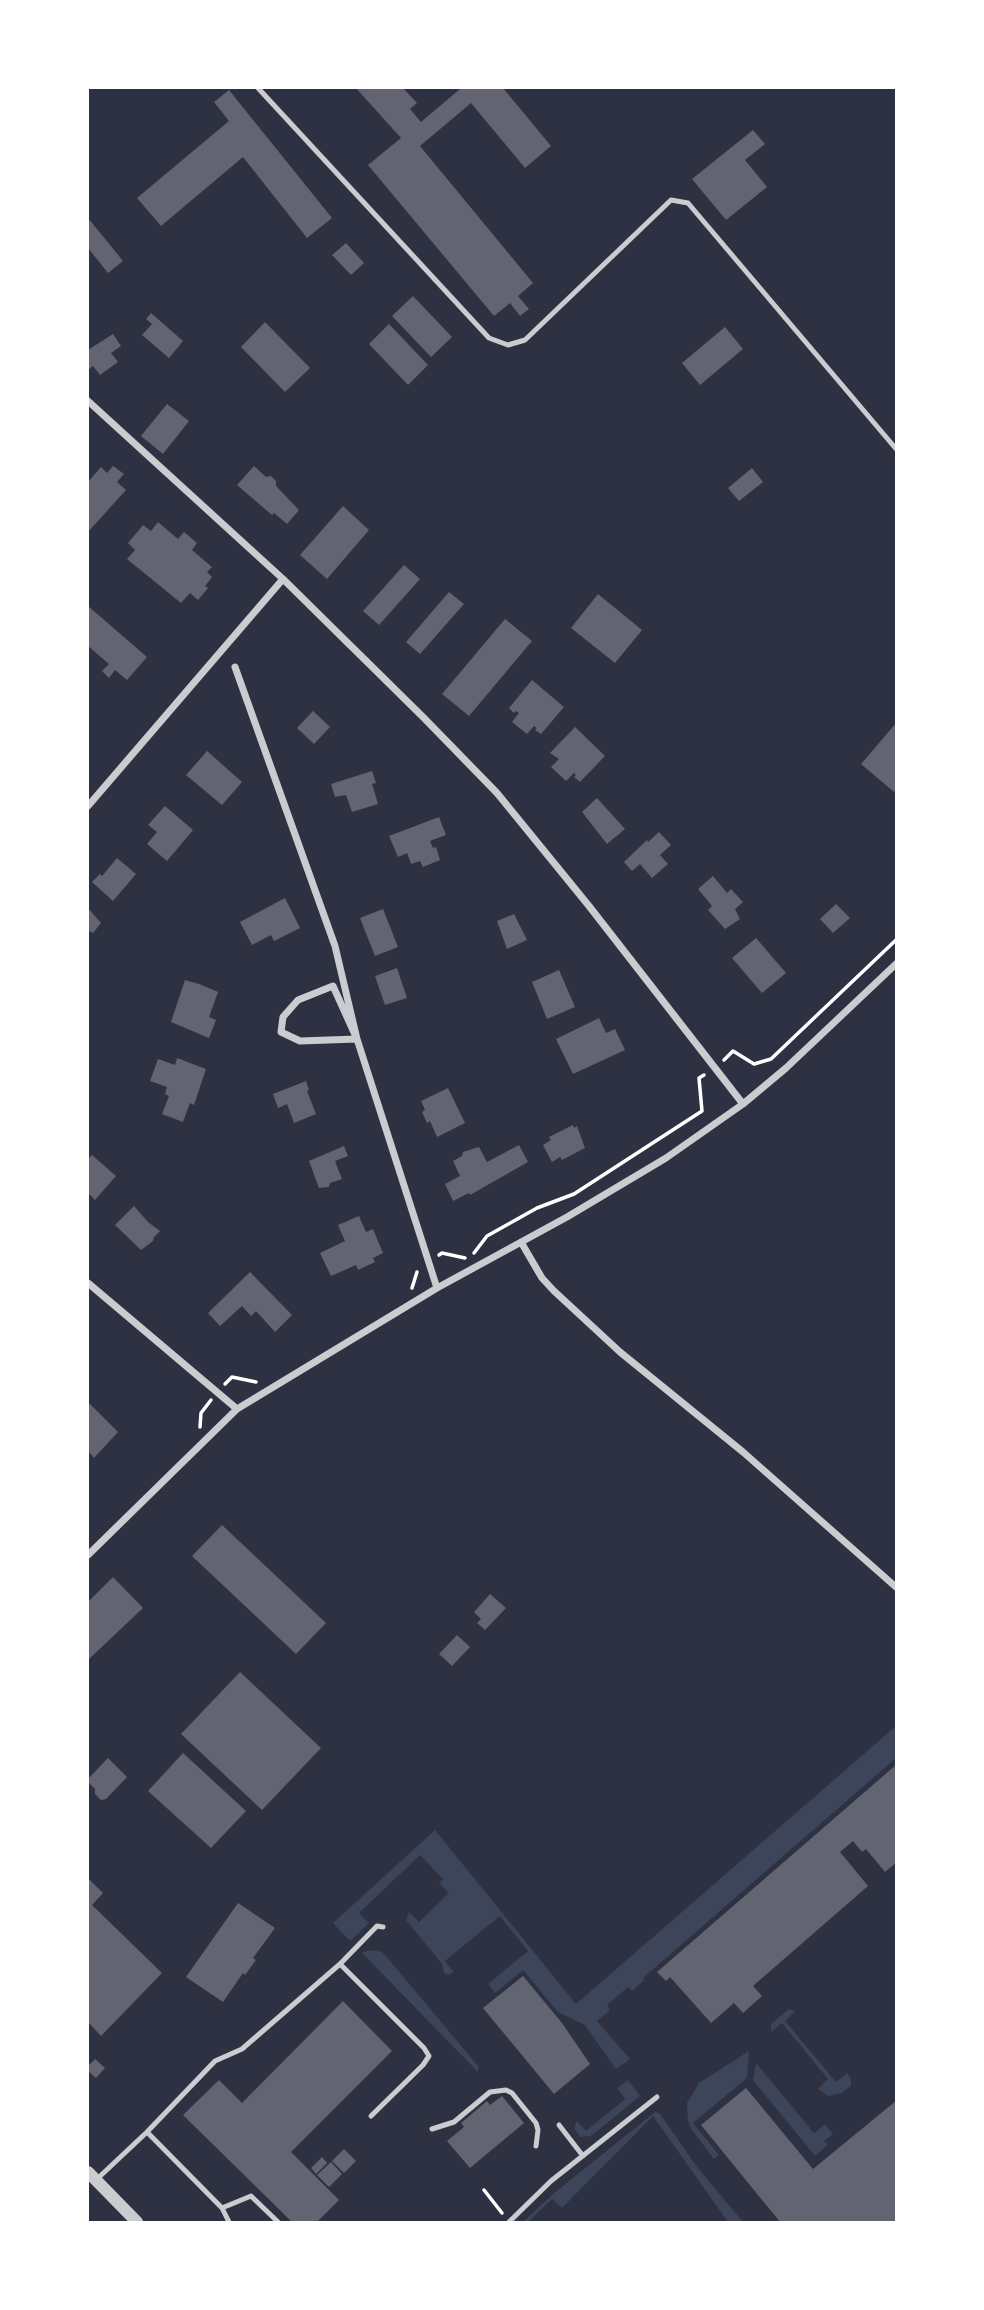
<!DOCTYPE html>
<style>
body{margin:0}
#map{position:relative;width:984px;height:2310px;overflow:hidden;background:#2d3142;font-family:"PT Serif",serif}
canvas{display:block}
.frame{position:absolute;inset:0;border:89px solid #fff;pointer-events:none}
</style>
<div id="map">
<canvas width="984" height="2310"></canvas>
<div class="frame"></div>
</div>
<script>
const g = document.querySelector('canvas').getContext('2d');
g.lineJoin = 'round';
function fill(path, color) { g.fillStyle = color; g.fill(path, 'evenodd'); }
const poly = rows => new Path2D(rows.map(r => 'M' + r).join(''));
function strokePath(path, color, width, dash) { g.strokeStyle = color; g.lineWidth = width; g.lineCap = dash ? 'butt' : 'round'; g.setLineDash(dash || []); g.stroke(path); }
fill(poly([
 [896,1726,896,1758,643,1978,644,1980,632,1991,628,1987,607,2005,610,2010,597,2021,630,2059,616,2069,585,2025,558,2012,523,1970,495,1993,488,1984,528,1951,500,1916,445,1961,454,1972,448,1975,444,1973,442,1964,406,1920,409,1912,419,1922,449,1893,439,1883,443,1879,420,1855,359,1913,369,1923,350,1941,333,1923,435,1830,576,2004],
 [370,1950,382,1952,386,1956,478,2066,478,2072,362,1953],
 [789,2009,795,2011,785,2021,836,2082,847,2073,851,2079,851,2086,842,2093,828,2096,818,2089,828,2079,782,2023,771,2032,771,2024],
 [749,2051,747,2078,693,2123,719,2155,714,2159,692,2130,688,2121,687,2103,699,2083],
 [756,2063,814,2133,825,2124,833,2134,824,2141,828,2145,815,2156,753,2080],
 [628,2080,640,2096,591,2136,580,2137,574,2128,577,2121,586,2131,625,2099,617,2088],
 [655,2112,660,2114,697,2167,743,2222,728,2222,653,2116,562,2208,552,2199,528,2222,523,2222,553,2194]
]), '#3c4559');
fill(poly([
 [356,88,403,88,417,103,410,109,421,122,460,89,459,88,503,88,551,146,525,168,471,103,420,146,533,283,518,296,529,309,520,316,510,303,494,316,368,165,401,138],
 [229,90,332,218,307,238,243,157,161,226,137,198,229,121,214,102],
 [753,130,765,144,745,160,767,187,726,220,692,179],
 [88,218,123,261,108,273,88,248],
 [346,243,364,263,351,275,332,255],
 [413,296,452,337,431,357,392,316],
 [151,313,183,341,169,358,142,335,152,324,146,319],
 [265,322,310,368,285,392,241,347],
 [389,324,428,365,408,385,369,344],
 [725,327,743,349,700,385,682,363],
 [113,334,121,346,111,353,118,362,100,375,93,366,88,370,88,350],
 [167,404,189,421,163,454,141,436],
 [113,466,124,474,117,482,126,490,88,532,88,482,101,467,107,473],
 [254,466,266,477,271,476,276,481,276,486,299,510,287,524,274,513,272,515,237,485],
 [752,468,763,482,739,501,728,488],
 [343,506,369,530,327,579,300,555],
 [158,522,178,539,184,532,197,543,192,550,212,567,207,572,212,577,205,586,208,588,198,600,190,593,181,603,127,559,135,550,128,543,143,525,151,531],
 [404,565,420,579,379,625,363,611],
 [449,592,464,604,420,654,406,642],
 [598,594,642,630,615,663,571,628],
 [88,606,147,657,127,680,115,670,109,678,102,671,109,664,88,646],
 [505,619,532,641,469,716,442,694],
 [532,680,564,707,541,734,535,730,537,728,534,726,527,734,512,722,519,713,516,711,514,713,509,708],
 [313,711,330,727,314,744,297,728],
 [897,722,897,788,894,792,861,764],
 [575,727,605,756,580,782,574,777,576,775,574,773,566,781,551,767,559,759,550,753],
 [207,751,242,782,222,805,186,775],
 [372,771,376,783,372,784,378,804,352,812,346,795,335,797,331,784],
 [597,798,625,829,607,844,582,812],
 [165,806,193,830,167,861,147,844,157,832,148,825],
 [439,817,446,835,430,841,433,848,436,847,440,860,423,867,420,861,411,864,407,853,398,857,389,836],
 [659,832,671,845,660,855,668,864,652,878,640,864,632,871,624,862,647,840,648,842],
 [117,858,136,874,113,901,92,882,100,874,102,876],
 [713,876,727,893,731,889,743,902,735,909,740,919,725,929,708,910,712,906,698,889],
 [285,898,300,928,274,941,271,935,252,945,240,922],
 [836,904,850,918,833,933,820,919],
 [88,908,101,923,93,933,90,931,88,934],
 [383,909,398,947,375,956,360,918],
 [514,914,527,940,507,949,497,921],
 [756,938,786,973,762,993,732,958],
 [397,968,407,998,385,1005,375,976],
 [559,970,575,1007,547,1019,532,982],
 [185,980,199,984,218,992,209,1017,216,1020,209,1038,171,1022],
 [599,1018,606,1033,615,1029,625,1050,573,1074,556,1039],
 [177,1058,206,1069,194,1105,190,1103,183,1122,162,1114,169,1096,165,1094,167,1087,150,1081,158,1059,175,1065],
 [306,1081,309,1090,307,1091,316,1114,294,1123,287,1104,278,1108,273,1094],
 [448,1088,465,1123,437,1137,430,1121,427,1123,422,1112,425,1110,421,1101],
 [573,1125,574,1128,577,1126,585,1148,562,1160,560,1157,552,1162,543,1145,551,1140,549,1137],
 [519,1145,528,1162,470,1195,469,1193,453,1201,445,1184,460,1176,453,1161,462,1156,463,1152,479,1147,487,1162],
 [344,1146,348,1156,335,1161,342,1179,330,1183,329,1187,319,1188,309,1161],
 [92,1155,116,1176,95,1200,88,1193,88,1159],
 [134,1206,148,1222,160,1231,154,1237,153,1241,141,1250,115,1225],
 [359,1216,366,1232,373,1229,383,1253,373,1258,375,1262,358,1270,356,1265,331,1276,320,1253,345,1241,338,1225],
 [250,1272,292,1315,275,1332,256,1311,251,1316,242,1306,220,1326,208,1313],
 [88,1402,118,1432,94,1458,88,1451],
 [222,1525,326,1623,296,1654,192,1556],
 [113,1577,143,1608,88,1660,88,1602],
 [490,1594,506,1608,485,1630,477,1623,481,1619,474,1612],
 [457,1635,470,1647,452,1666,439,1654],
 [240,1672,321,1748,262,1810,181,1734],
 [183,1753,246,1811,211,1848,148,1791],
 [108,1758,127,1777,106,1799,101,1800,95,1794,95,1789,88,1782,88,1779],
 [897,1764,897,1862,885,1872,866,1849,862,1852,853,1841,840,1852,868,1886,753,1986,762,1996,743,2013,734,2003,711,2023,670,1977,666,1981,657,1972],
 [88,1878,103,1893,92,1905,162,1973,101,2036,88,2022],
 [238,1903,275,1928,253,1958,256,1960,245,1975,243,1973,223,2002,186,1977],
 [523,1976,562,2023,590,2064,554,2094,483,2008],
 [343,2001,392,2051,291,2152,339,2200,317,2222,292,2222,183,2115,219,2080,242,2103],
 [95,2059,105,2068,96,2078,88,2071,88,2066],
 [746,2088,813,2169,897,2100,897,2222,780,2222,701,2125],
 [502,2096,524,2123,470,2168,447,2141,464,2127,461,2123,487,2101,490,2105],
 [344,2149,356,2161,344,2173,332,2161],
 [322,2157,327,2163,316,2174,311,2168],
 [331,2162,342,2174,329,2187,317,2175]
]), '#626471');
strokePath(poly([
 [724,1060,733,1051,754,1064,771,1059,897,939],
 [474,1253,487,1236,537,1208,574,1194,702,1111,699,1078,704,1075],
 [439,1255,442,1253,465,1258],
 [412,1288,417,1272],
 [225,1384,232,1377,256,1382],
 [200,1427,201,1413,211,1400],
 [484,2190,502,2213]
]), '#fff', 3.5);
strokePath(poly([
 [258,88,489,338,508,345,525,340,671,200,688,203,897,450],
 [340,1964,377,1926,383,1927],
 [559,2125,583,2156],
 [432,2129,454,2122,490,2092,506,2090,512,2093,536,2123,538,2130,536,2146],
 [147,2132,222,2208,229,2222],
 [96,2180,147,2132,215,2061,242,2049,340,1964,424,2048,429,2056,423,2065,371,2116],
 [222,2208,251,2196,278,2222],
 [509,2222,551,2181,657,2097]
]), '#caccd0', 5);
strokePath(poly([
 [88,401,283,579,424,718,497,793,589,906,743,1104],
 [235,667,335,946,357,1039,300,1041,281,1032,283,1017,298,1000,333,986,357,1039,437,1288],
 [88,806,283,579],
 [521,1242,542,1278,554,1291,620,1352,743,1452,897,1588],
 [88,1283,237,1409],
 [88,1555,237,1409,437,1288,567,1217,666,1158,743,1104,786,1068,897,963]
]), '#caccd0', 7);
strokePath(poly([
 [88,2172,137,2222]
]), '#caccd0', 12);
</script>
